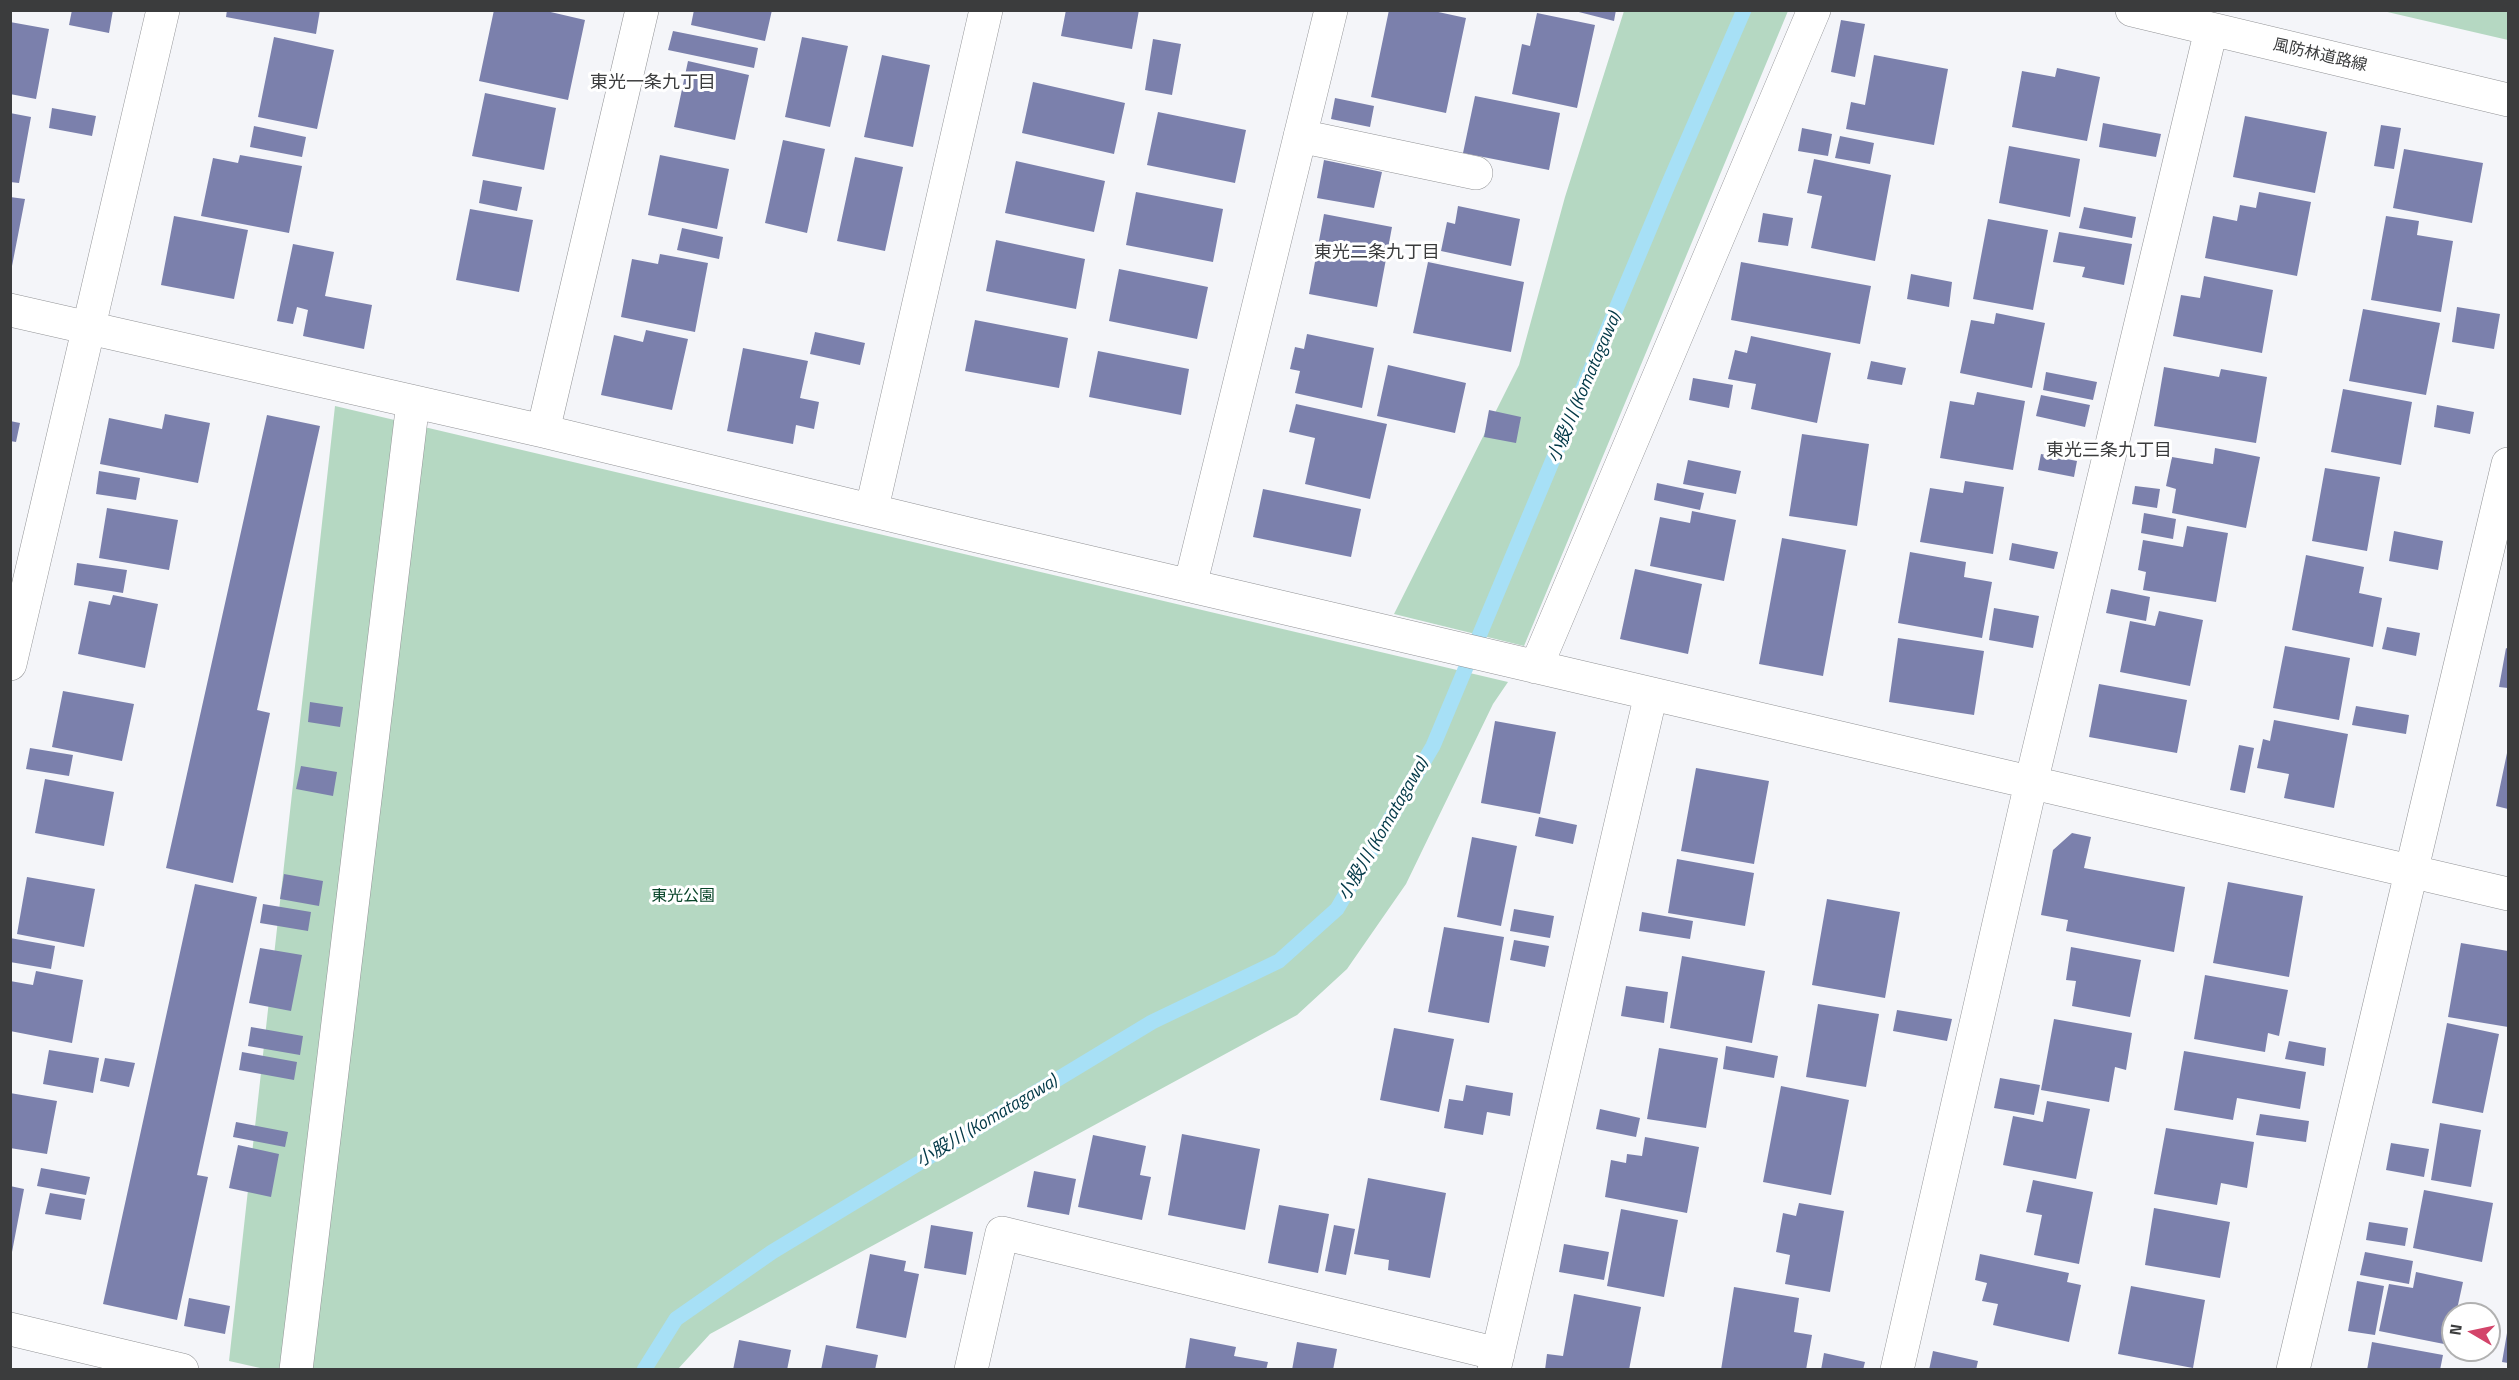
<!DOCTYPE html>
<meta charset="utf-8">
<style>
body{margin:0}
#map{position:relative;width:2519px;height:1380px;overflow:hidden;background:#f4f5f9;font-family:"Titillium Web",sans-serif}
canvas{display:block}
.frame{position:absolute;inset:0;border:12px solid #3b3c3d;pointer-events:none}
.north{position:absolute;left:2441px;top:1302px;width:60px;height:60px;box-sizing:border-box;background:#fff;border:2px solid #b1b1b1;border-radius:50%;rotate:279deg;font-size:16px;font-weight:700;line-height:24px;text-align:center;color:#3b3c3d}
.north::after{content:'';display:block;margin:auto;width:21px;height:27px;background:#d3446a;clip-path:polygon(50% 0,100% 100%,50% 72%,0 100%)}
</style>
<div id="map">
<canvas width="2519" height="1380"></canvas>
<div class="frame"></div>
<div class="north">N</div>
</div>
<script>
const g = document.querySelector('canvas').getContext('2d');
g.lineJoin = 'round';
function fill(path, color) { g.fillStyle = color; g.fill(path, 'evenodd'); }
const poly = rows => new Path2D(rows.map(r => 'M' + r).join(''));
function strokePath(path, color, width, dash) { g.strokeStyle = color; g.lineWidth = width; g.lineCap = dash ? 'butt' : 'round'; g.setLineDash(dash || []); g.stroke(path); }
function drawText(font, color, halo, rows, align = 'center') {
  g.font = font + ' "Titillium Web","Noto Sans JP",sans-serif'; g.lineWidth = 6; g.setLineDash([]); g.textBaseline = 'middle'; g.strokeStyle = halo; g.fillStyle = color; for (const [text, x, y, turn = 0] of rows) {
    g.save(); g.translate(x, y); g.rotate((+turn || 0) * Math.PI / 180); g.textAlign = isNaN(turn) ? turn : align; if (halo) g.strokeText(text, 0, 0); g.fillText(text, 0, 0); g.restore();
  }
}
fill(poly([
 [1624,11,1788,11,1524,646,1394,614,1519,365,1565,197],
 [2383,11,2508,11,2508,40],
 [335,406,1508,682,1493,704,1406,884,1347,969,1297,1015,710,1334,678,1369,269,1370,229,1361]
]), '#b5d8c2');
strokePath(poly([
 [644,1370,676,1319,772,1252,1152,1022,1279,961,1337,909,1433,746,1668,185,1744,10]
]), '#a7e0f6', 15);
fill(poly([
 [72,10,113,10,109,33,69,25],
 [227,10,320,10,316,34,226,17],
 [494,10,542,10,585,20,568,100,479,81],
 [694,10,772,10,765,41,691,25],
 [1066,10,1139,10,1132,49,1061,36],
 [1389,10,1429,10,1466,18,1446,113,1371,97],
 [1571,10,1616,10,1614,21],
 [1537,13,1595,25,1577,108,1512,94,1522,44,1530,46],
 [1841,20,1865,24,1855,77,1831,72],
 [10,22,49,29,36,99,10,94],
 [673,31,758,48,754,68,668,50],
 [274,37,334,50,317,129,258,117],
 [802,37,848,46,830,127,785,117],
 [1153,39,1181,44,1172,95,1145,90],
 [882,55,930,65,913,147,864,137],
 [1874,55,1948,69,1934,145,1846,129,1851,102,1865,105],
 [688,61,749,75,735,140,674,127],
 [2057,68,2100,77,2087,141,2012,127,2022,71,2055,77],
 [1033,82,1125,103,1114,154,1022,133],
 [485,93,556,108,544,170,472,156],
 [1475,96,1560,113,1549,170,1463,153],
 [1335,98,1374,106,1370,127,1331,119],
 [52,108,96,116,92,136,49,128],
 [1158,112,1246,130,1235,183,1147,165],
 [10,113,31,117,19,183,10,182],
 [2245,116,2327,132,2315,193,2233,177],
 [2103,123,2161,134,2156,157,2099,147],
 [2381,125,2401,128,2394,169,2374,166],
 [254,126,306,137,302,157,250,147],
 [1802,128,1832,134,1828,156,1798,151],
 [1840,136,1874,143,1870,164,1835,158],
 [783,140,825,149,807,233,765,223],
 [2009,146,2080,159,2070,217,1999,203],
 [2404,149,2483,163,2472,223,2393,208],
 [240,155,302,166,289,233,201,216,213,158,238,163],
 [660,155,729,169,717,229,648,215],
 [855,157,903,167,885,251,837,241],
 [1814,159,1891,175,1875,261,1811,248,1822,196,1807,193],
 [1324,160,1382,172,1374,208,1317,198],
 [1016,161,1105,181,1094,232,1005,213],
 [483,180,522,187,517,211,479,203],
 [1136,192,1223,209,1213,262,1126,245],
 [2259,192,2311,202,2297,276,2205,258,2213,216,2237,221,2240,205,2256,208],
 [10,197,25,199,12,266,10,265],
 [1458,206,1520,219,1511,266,1441,251,1447,222,1455,224],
 [2084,207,2136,217,2132,238,2079,228],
 [470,209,533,220,519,292,456,280],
 [1763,213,1793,218,1788,246,1758,242],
 [1324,214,1392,227,1377,307,1309,294],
 [174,216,248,230,234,299,161,285],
 [2386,216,2419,221,2417,235,2453,241,2441,312,2371,300],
 [1988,219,2048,230,2033,310,1973,299],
 [682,228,723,237,719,259,677,250],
 [2059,232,2132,244,2124,285,2082,277,2085,267,2053,262],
 [996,240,1085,259,1076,309,986,291],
 [293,244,334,252,325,296,372,305,364,349,303,336,308,310,297,307,293,324,277,321],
 [660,254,708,263,695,332,621,317,632,259,658,264],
 [1428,262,1524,282,1511,352,1413,333],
 [1741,262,1871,286,1860,344,1731,320],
 [1119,269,1208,287,1197,339,1109,321],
 [1911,274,1952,282,1949,307,1907,299],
 [2204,276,2273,290,2262,353,2173,336,2181,295,2200,298],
 [2457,307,2500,314,2494,349,2452,342],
 [2363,309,2440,323,2426,395,2349,381],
 [1996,313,2045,323,2032,388,1960,373,1971,320,1994,324],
 [975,320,1068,338,1059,388,965,371],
 [646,330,688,339,672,410,601,395,614,335,643,342],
 [815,332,865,343,860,365,810,354],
 [1307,334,1374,348,1362,408,1295,393,1300,371,1290,369,1295,347,1304,349],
 [1751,336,1831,353,1817,423,1751,409,1756,384,1728,379,1735,350,1747,353],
 [743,348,808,361,800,398,819,402,814,429,796,425,793,444,727,431],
 [1098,351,1189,369,1181,415,1089,397],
 [1871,361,1906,368,1902,385,1867,379],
 [1388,365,1466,383,1455,433,1377,416],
 [2164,367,2219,377,2221,369,2267,377,2256,443,2154,426],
 [2046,372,2097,382,2093,400,2043,390],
 [1693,378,1733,385,1729,408,1689,400],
 [2343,389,2412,402,2401,465,2331,452],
 [1977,392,2025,401,2013,470,1940,458,1950,401,1974,405],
 [2041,395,2090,405,2085,427,2036,416],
 [1296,404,1387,424,1370,499,1305,484,1315,438,1289,432],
 [2437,405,2474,412,2470,434,2434,427],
 [1489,410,1521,417,1516,443,1484,437],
 [165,414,210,423,198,483,100,464,109,418,162,429],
 [267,415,320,426,257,710,270,713,233,883,166,868],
 [10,421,20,423,16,442,10,441],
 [1802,434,1869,444,1857,526,1789,516],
 [2215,448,2260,457,2246,528,2172,513,2176,489,2166,486,2172,457,2213,464],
 [2041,454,2077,461,2074,477,2038,470],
 [1688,460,1741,471,1736,494,1683,484],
 [2325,468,2380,477,2367,551,2312,541],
 [99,471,140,478,136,500,96,494],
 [1965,481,2004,487,1993,554,1920,542,1930,488,1963,493],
 [1657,483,1704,493,1700,510,1654,500],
 [2135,486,2160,489,2157,508,2132,504],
 [1263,489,1361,509,1351,557,1253,537],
 [107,508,178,520,169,570,99,558],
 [1692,511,1736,520,1724,581,1650,566,1660,517,1690,523],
 [2144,513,2176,519,2173,539,2141,533],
 [2187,526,2228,533,2216,602,2143,590,2146,572,2138,570,2143,540,2183,547],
 [2394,531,2443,541,2438,570,2389,561],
 [1782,538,1846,550,1823,676,1759,664],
 [2012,543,2058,552,2054,569,2009,560],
 [1910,552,1966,562,1964,577,1992,582,1982,638,1898,623],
 [2306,555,2364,567,2359,593,2382,598,2373,647,2292,630],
 [77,563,127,570,123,593,74,585],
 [1635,569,1702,584,1688,654,1620,639],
 [2111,589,2150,597,2146,621,2106,613],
 [113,595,158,604,145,668,78,654,89,601,110,605],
 [1994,608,2039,616,2033,648,1989,640],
 [2159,611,2203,620,2190,686,2120,672,2130,621,2155,626],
 [2387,627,2420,633,2416,656,2382,649],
 [1898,638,1984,651,1974,715,1889,702],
 [2285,646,2350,658,2339,720,2273,708],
 [2506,648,2508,649,2508,688,2499,687],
 [2099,684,2187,700,2177,753,2089,737],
 [63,691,134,704,122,761,52,747],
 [310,702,343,707,340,727,308,722],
 [2356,706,2409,715,2406,734,2352,725],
 [2274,720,2348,734,2334,808,2284,798,2289,774,2257,768,2263,739,2270,741],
 [1495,721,1556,732,1540,814,1481,803],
 [2239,745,2254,748,2245,793,2230,790],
 [30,748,73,755,69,776,26,769],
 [2507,753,2508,753,2508,809,2496,806],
 [301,766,337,772,333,796,296,789],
 [1696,768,1769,781,1754,864,1681,851],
 [45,779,114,792,104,846,35,833],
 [1539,817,1577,825,1573,844,1535,836],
 [2072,833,2091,837,2084,868,2185,887,2174,952,2066,931,2068,920,2041,915,2053,850],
 [1472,837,1517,846,1501,926,1457,917],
 [1677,859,1754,873,1745,926,1668,913],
 [284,874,323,881,319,906,280,899],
 [27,877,95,889,84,947,17,934],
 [2228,882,2303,896,2289,977,2213,963],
 [195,884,257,897,197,1175,208,1177,177,1320,103,1304],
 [1827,899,1900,912,1885,998,1812,985],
 [263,904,311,912,308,931,260,923],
 [1514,909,1554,916,1550,938,1510,931],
 [1642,912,1693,921,1690,939,1639,931],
 [1444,927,1504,937,1489,1023,1428,1012],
 [10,938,55,946,51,969,10,962],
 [1514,940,1549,946,1545,967,1510,960],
 [2461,943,2508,951,2508,1027,2448,1017],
 [2071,947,2141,960,2130,1017,2072,1006,2076,981,2066,980],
 [260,948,302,955,291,1011,249,1003],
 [1682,956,1765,971,1752,1043,1670,1028],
 [36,971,83,980,72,1043,10,1031,10,981,33,985],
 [2205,975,2288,990,2279,1036,2268,1033,2265,1052,2194,1039],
 [1626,986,1668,992,1664,1023,1621,1016],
 [1818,1004,1879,1014,1866,1087,1806,1077],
 [1897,1010,1952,1019,1947,1041,1893,1031],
 [2054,1019,2132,1033,2126,1070,2115,1067,2109,1102,2041,1090],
 [2447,1023,2499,1034,2483,1113,2432,1103],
 [251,1027,303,1036,300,1055,248,1046],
 [1394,1028,1454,1039,1439,1112,1380,1100],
 [2289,1041,2326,1048,2324,1066,2285,1059],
 [1726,1046,1778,1056,1774,1078,1723,1069],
 [1659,1048,1718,1058,1706,1128,1647,1119],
 [49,1050,99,1058,93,1093,43,1084],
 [2184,1051,2306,1072,2300,1109,2237,1098,2233,1120,2174,1110],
 [242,1052,297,1062,294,1080,239,1070],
 [105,1058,135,1063,129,1087,100,1081],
 [2000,1078,2040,1085,2034,1115,1994,1108],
 [1466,1085,1513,1093,1510,1116,1487,1112,1483,1135,1444,1128,1449,1099,1463,1101],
 [1781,1086,1849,1100,1831,1195,1763,1182],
 [10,1093,57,1101,47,1154,10,1148],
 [2047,1101,2090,1109,2076,1179,2003,1165,2013,1116,2043,1122],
 [1600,1109,1640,1118,1636,1137,1596,1129],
 [2260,1114,2309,1121,2306,1142,2256,1135],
 [236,1122,288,1132,285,1147,233,1137],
 [2440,1123,2481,1130,2471,1187,2431,1180],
 [2166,1128,2254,1142,2247,1188,2221,1183,2217,1205,2154,1194],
 [1182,1134,1260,1149,1245,1230,1168,1215],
 [1093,1135,1146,1146,1140,1175,1151,1177,1142,1220,1078,1207],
 [1645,1137,1699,1147,1687,1213,1605,1197,1611,1160,1626,1163,1627,1154,1642,1156],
 [2391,1143,2429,1149,2424,1177,2386,1170],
 [238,1145,279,1154,271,1197,229,1188],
 [41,1168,90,1177,86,1195,37,1186],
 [1034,1171,1076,1179,1069,1215,1027,1207],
 [1368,1178,1446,1193,1430,1278,1388,1270,1389,1260,1354,1254],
 [2033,1180,2093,1192,2079,1264,2034,1255,2042,1215,2026,1212],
 [10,1186,24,1189,12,1252,10,1251],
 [2424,1190,2493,1203,2482,1262,2413,1248],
 [50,1193,85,1199,81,1220,45,1214],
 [1799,1203,1844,1211,1830,1292,1785,1284,1790,1255,1776,1252,1783,1213,1796,1216],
 [1279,1205,1329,1214,1318,1273,1268,1263],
 [2154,1208,2230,1222,2220,1278,2145,1265],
 [1621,1209,1678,1220,1664,1297,1607,1286],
 [2369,1222,2408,1228,2405,1246,2366,1240],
 [931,1225,973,1232,966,1275,924,1268],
 [1334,1225,1355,1229,1346,1275,1325,1271],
 [1564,1244,1609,1252,1604,1280,1559,1272],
 [2365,1252,2413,1261,2409,1284,2360,1275],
 [870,1254,906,1261,904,1271,919,1274,906,1338,856,1328],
 [1980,1254,2069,1273,2067,1282,2081,1285,2069,1342,1993,1325,1998,1304,1982,1301,1987,1283,1975,1280],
 [2416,1272,2463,1282,2456,1314,2453,1314,2449,1345,2379,1331,2389,1284,2413,1288],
 [2357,1281,2384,1286,2375,1335,2348,1331],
 [2131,1286,2205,1300,2193,1368,2118,1354],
 [1734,1287,1799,1298,1794,1332,1812,1335,1806,1370,1721,1370],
 [1574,1294,1641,1307,1629,1370,1545,1370,1547,1354,1563,1356],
 [189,1298,230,1306,225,1334,184,1326],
 [2507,1333,2508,1333,2508,1363,2502,1362],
 [1190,1338,1236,1347,1234,1356,1268,1362,1266,1370,1185,1370],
 [739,1340,791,1350,787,1370,733,1370],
 [1297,1342,1337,1349,1333,1370,1292,1370],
 [2372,1342,2443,1355,2440,1370,2367,1370],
 [826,1345,878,1355,875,1370,821,1370],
 [1933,1351,1978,1361,1976,1370,1929,1370],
 [1824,1353,1865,1362,1863,1370,1821,1370]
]), '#7b80ac');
const minor = poly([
 [2132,10,2508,100],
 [1300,136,1476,173],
 [10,310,543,431,977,536,2508,894],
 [543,431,642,10],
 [872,508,986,10],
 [1190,586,1331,10],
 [10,664,163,10],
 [1536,667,1814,10],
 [10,1329,182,1370],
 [296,1370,413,402],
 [971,1370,1002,1233,1498,1354],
 [1494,1370,1651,694],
 [1897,1370,2031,783,2211,30],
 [2293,1370,2508,464]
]);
strokePath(minor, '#939497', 34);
strokePath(minor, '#fff', 33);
drawText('16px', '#3b3c3d', '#fff', [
 ["風防林道路線",2320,56,13]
]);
drawText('16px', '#074428', '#fff', [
 ["東光公園",683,897]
]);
drawText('18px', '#3b3c3d', '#fff', [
 ["東光一条九丁目",653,84],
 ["東光二条九丁目",1377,254],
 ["東光三条九丁目",2109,452]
]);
drawText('italic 18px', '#013746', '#fff', [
 ["小股川 (Komatagawa)",1585,388,-67],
 ["小股川 (Komatagawa)",1384,830,-60],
 ["小股川 (Komatagawa)",987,1122,-31]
]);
</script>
